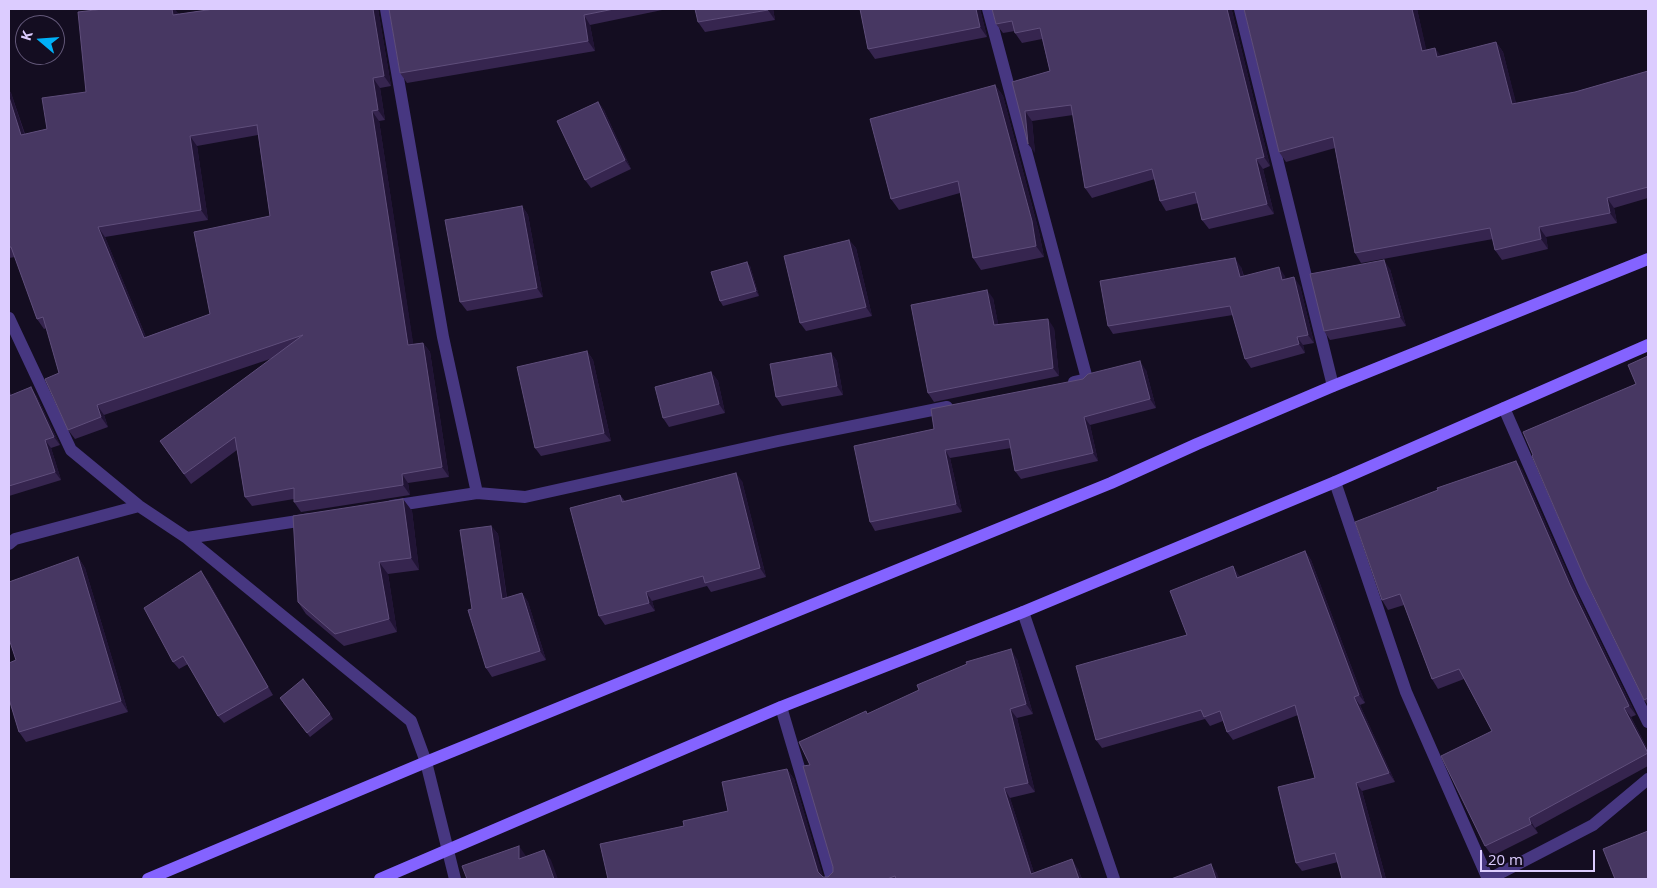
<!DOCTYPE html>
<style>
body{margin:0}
#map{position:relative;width:1657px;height:888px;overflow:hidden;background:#140d21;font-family:"Open Sans",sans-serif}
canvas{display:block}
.frame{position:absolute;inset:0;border:10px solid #dcccff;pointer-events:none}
.north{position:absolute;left:15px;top:15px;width:50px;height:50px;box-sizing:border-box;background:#140d21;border:1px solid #64597a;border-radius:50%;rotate:288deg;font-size:14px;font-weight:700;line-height:20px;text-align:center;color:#dcccff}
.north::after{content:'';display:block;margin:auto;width:18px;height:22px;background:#00b0f7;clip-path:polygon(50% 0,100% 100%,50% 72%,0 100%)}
.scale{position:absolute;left:1480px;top:850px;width:115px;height:22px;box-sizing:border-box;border:2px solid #dcccff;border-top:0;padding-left:6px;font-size:15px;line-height:18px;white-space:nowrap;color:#dcccff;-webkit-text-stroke:4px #140d21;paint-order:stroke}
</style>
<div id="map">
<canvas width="1657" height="888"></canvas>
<div class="frame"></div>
<div class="north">K</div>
<div class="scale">20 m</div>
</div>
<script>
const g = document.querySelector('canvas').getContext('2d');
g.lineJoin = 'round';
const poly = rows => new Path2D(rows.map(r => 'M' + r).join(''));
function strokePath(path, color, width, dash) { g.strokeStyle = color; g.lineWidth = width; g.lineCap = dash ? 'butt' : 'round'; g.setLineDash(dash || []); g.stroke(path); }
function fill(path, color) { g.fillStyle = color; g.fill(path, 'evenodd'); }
strokePath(poly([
 [386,9,443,337,477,493],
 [988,9,1087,379,1074,382],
 [1240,9,1333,386],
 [9,318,71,450,139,506,187,538,411,721,426,762,455,879],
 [1504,408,1584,591,1648,722],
 [1335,482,1406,692,1488,879],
 [392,506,477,493,525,497,778,441,947,407],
 [187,538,311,519],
 [9,544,15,539,139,506],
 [1023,612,1114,879],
 [781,707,832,879],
 [1489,879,1593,825,1648,779]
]), '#473781', 12);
strokePath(poly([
 [148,879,426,762,1111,483,1197,444,1333,386,1648,259],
 [380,879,781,707,1023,612,1335,482,1648,345]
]), '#8463ff', 12);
fill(poly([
 [214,9,378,9,391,86,380,88,385,120,379,121,413,344,423,343,430,352,449,477,408,483,410,495,301,512,294,502,294,499,252,506,245,497,237,450,191,484,166,450,273,358,104,415,108,427,75,439,68,430,59,373,47,328,44,329,37,319,15,257,9,258,9,90,11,93,25,134,47,129,86,92,178,13,179,14],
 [258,135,270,216,210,314,146,337,105,237,208,220,197,146],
 [389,9,667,9,590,25,595,51,407,83,400,73],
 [773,9,775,20,705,32,698,22],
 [860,9,980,9,987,37,875,59,868,49],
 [992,9,1232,11,1270,166,1263,169,1274,214,1209,229,1202,220,1198,203,1166,211,1160,201,1155,179,1092,198,1085,188,1073,115,1032,121,1035,153,1012,82,1050,71,1042,39,1022,43,1015,33,1015,31,1003,33,996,24],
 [1244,9,1417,9,1426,50,1441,56,1496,42,1503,52,1516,104,1575,92,1648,71,1648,198,1614,208,1617,223,1546,237,1548,249,1502,260,1495,250,1493,239,1361,263,1355,253,1335,148,1286,162,1279,152],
 [995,85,1003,96,1039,232,1044,257,981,270,973,258,960,193,899,210,891,199],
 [598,102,604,110,631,169,591,188,585,180],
 [522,206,528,215,543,297,467,311,460,302],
 [849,240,856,248,872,316,806,331,800,323],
 [750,266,759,296,723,306,720,301],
 [1241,267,1244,276,1285,276,1285,279,1300,286,1314,343,1303,345,1305,353,1251,368,1245,359,1233,315,1113,334,1108,326],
 [1390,269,1406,326,1330,340,1324,331],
 [993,298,998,324,1054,328,1059,376,934,402,928,393],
 [587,351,593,360,611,441,541,456,535,448],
 [831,353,837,361,843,395,782,406,776,397],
 [1648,356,1648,705,1644,700,1533,455,1636,384],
 [1146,370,1156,408,1090,425,1098,461,1021,479,1015,471,1011,448,950,458,962,512,875,531,870,522,934,429],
 [711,372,718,381,725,413,669,427,663,418],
 [9,389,11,395,36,395,60,445,51,448,61,480,9,496],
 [1516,461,1522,470,1577,594,1636,715,1631,717,1648,750,1648,766,1535,828,1538,833,1492,856,1485,846,1492,731,1464,679,1438,689,1432,679,1404,605,1388,610,1382,600],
 [742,481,766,577,711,592,707,586,652,601,655,611,605,625,599,616,620,495,625,501],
 [403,499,412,511,419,570,388,574,397,632,344,646,306,614,298,602],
 [491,526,498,534,507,598,522,593,528,602,546,660,492,677,486,668,472,609],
 [1305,551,1311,560,1365,703,1360,705,1395,782,1362,791,1386,879,1342,879,1338,862,1302,871,1296,863,1315,778,1298,715,1233,740,1227,732,1223,721,1210,726,1205,719,1102,748,1096,740,1239,575,1240,577],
 [78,557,85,568,128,712,26,742,19,732,16,660],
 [207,579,273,695,224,723,218,716,188,664,179,669,173,662],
 [1017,659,1033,714,1017,718,1035,792,1010,798,1034,873,1078,869,1082,879,608,879,684,826,728,811,787,769,794,779,823,877,828,877,833,872,833,867,810,765,868,714],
 [283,703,330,714,333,719,310,737]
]), '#36254f');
fill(poly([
 [172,9,175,9,178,13,180,25,173,15],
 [373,9,378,9,391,86,384,76],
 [768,9,773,9,775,20,768,10],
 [976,9,980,9,987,37,980,27],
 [1227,9,1233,9,1232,11,1270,166,1264,157],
 [1412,9,1417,9,1429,61,1422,51],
 [584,15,590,25,595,51,588,41],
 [1496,42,1503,52,1519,114,1512,104],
 [1435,48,1442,57,1437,57],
 [373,78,380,88,385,120,378,110],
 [995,85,1003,96,1039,232,1044,257,1036,246],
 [9,90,11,93,28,145,21,135,9,97],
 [598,102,604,110,631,169,625,160],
 [372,111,379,121,415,355,408,345],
 [1025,111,1032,121,1035,153,1028,144],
 [190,136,197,146,208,220,201,210],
 [1256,159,1263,169,1274,214,1267,204],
 [1607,198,1614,208,1617,223,1610,213],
 [522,206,528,215,543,297,537,288],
 [98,227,105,237,150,347,144,338],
 [1539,227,1546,237,1548,249,1541,239],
 [849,240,856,248,872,316,866,307],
 [1235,258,1241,267,1246,286,1240,277],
 [1384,260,1390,269,1406,326,1400,317],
 [747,262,750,266,759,296,756,291],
 [1279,267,1285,276,1288,288,1282,280],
 [1294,277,1300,286,1314,343,1308,335],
 [987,290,993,298,1000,333,994,325],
 [1048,319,1054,328,1059,376,1053,368],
 [1297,337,1303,345,1305,353,1299,344],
 [423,343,430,352,449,477,442,467],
 [587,351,593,360,611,441,604,433],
 [831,353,837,361,843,395,837,386],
 [1140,361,1146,370,1156,408,1150,399],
 [711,372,718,381,725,413,719,404],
 [31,387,36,395,60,445,54,437],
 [97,405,104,415,108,427,101,417],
 [1084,417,1090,425,1098,461,1093,453],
 [45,440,51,448,61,480,55,472],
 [945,450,950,458,962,512,956,504],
 [1516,461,1522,470,1577,594,1636,715,1629,706,1570,585],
 [736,473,742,481,766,577,760,568],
 [402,474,408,483,410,495,403,485],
 [403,499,412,511,419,570,411,558],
 [491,526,498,534,508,608,502,599],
 [1305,551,1311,560,1365,703,1359,695],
 [78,557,85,568,128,712,121,701],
 [379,562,388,574,397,632,389,619],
 [1233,566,1239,575,1243,586,1237,578],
 [201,571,207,579,273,695,268,687],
 [646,592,652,601,655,611,649,603],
 [522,593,528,602,546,660,540,651],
 [1011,649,1017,659,1033,714,1026,704],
 [1354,697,1360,705,1395,782,1389,773],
 [1624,708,1631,717,1648,750,1648,753],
 [1010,709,1017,718,1035,792,1028,783],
 [787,769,794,779,824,879,818,872],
 [1356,783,1362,791,1386,879,1382,879],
 [1004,788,1010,798,1036,879,1031,874],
 [1529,818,1538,833,1531,824],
 [519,846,526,856,519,859],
 [544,850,551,860,558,879,554,879],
 [1072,859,1078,869,1082,879,1079,879],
 [1211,864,1217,873,1219,879,1216,879]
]), '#211435');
const building = poly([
 [103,9,172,9,173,15,214,9,373,9,384,76,373,78,378,110,372,111,408,345,423,343,442,467,402,474,403,485,294,502,294,488,245,497,235,437,184,474,160,441,303,335,97,405,101,417,68,430,45,379,59,373,43,317,37,319,11,247,9,247,9,97,21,135,47,129,42,98,86,92,78,12,103,9],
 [257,125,270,216,194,232,210,314,144,338,98,227,201,210,190,136,257,125],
 [389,9,614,9,584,15,588,41,400,73,389,9],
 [695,9,768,9,768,10,698,22,695,9],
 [860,9,976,9,980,27,868,49,860,9],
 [992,9,1227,9,1264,157,1256,159,1267,204,1202,220,1195,192,1160,201,1152,169,1085,188,1071,105,1025,111,1028,144,1012,82,1050,71,1040,28,1015,33,1012,21,996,24,992,9],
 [1244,9,1412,9,1422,51,1435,48,1437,57,1496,42,1512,104,1575,92,1648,71,1648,187,1607,198,1610,213,1539,227,1541,239,1495,250,1490,228,1355,253,1333,137,1279,152,1244,9],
 [995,85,1032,221,1036,246,973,258,958,181,891,199,870,119,995,85],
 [598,102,625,160,585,180,557,121,598,102],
 [522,206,537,288,460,302,445,220,522,206],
 [849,240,866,307,800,323,784,256,849,240],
 [1235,258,1240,277,1279,267,1282,280,1294,277,1308,335,1297,337,1299,344,1245,359,1230,306,1108,326,1100,281,1235,258],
 [1384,260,1400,317,1324,331,1310,274,1384,260],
 [747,262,756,291,720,301,711,272,747,262],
 [987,290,994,325,1048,319,1053,368,928,393,911,305,987,290],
 [587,351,604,433,535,448,517,367,587,351],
 [831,353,837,386,776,397,770,364,831,353],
 [1648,356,1648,698,1644,700,1585,579,1532,456,1533,455,1523,432,1636,384,1628,365,1648,356],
 [1140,361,1150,399,1084,417,1093,453,1015,471,1009,439,945,450,956,504,870,522,854,446,934,429,931,409,1083,379,1088,374,1140,361],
 [711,372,719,404,663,418,655,387,711,372],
 [31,387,54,437,45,440,55,472,9,486,9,396,31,387],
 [1516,461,1570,585,1629,706,1624,708,1648,753,1529,818,1531,824,1485,846,1441,756,1492,731,1459,669,1432,679,1400,594,1382,600,1355,522,1438,490,1437,488,1516,461],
 [736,473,760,568,705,583,703,576,646,592,649,603,599,616,570,508,620,495,622,502,736,473],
 [403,499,411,558,379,562,389,619,335,634,298,602,293,516,403,499],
 [491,526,502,599,522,593,540,651,486,668,468,610,472,609,460,530,491,526],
 [1305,551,1359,695,1354,697,1389,773,1356,783,1382,879,1342,879,1335,853,1296,863,1278,787,1315,778,1295,705,1227,732,1220,711,1204,717,1201,710,1096,740,1076,666,1187,635,1170,591,1233,566,1237,578,1305,551],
 [78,557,121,701,19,732,9,699,9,663,16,660,9,639,9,582,78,557],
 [201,571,268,687,218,716,183,656,173,662,144,608,201,571],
 [1011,649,1026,704,1010,709,1028,783,1004,788,1031,874,1072,859,1079,879,896,879,895,876,887,879,608,879,600,844,684,826,683,821,728,811,722,782,787,769,818,872,823,877,828,877,833,872,833,867,803,766,810,765,799,742,866,711,867,714,919,690,917,685,967,664,966,662,1011,649],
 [303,679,330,714,307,733,280,698,303,679],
 [1648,831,1648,879,1615,879,1603,849,1648,831],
 [519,846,519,859,544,850,554,879,467,879,462,866,519,846],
 [1211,864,1216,879,1171,879,1211,864]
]);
fill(building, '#473762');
strokePath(building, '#5f4e7b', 1);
</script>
